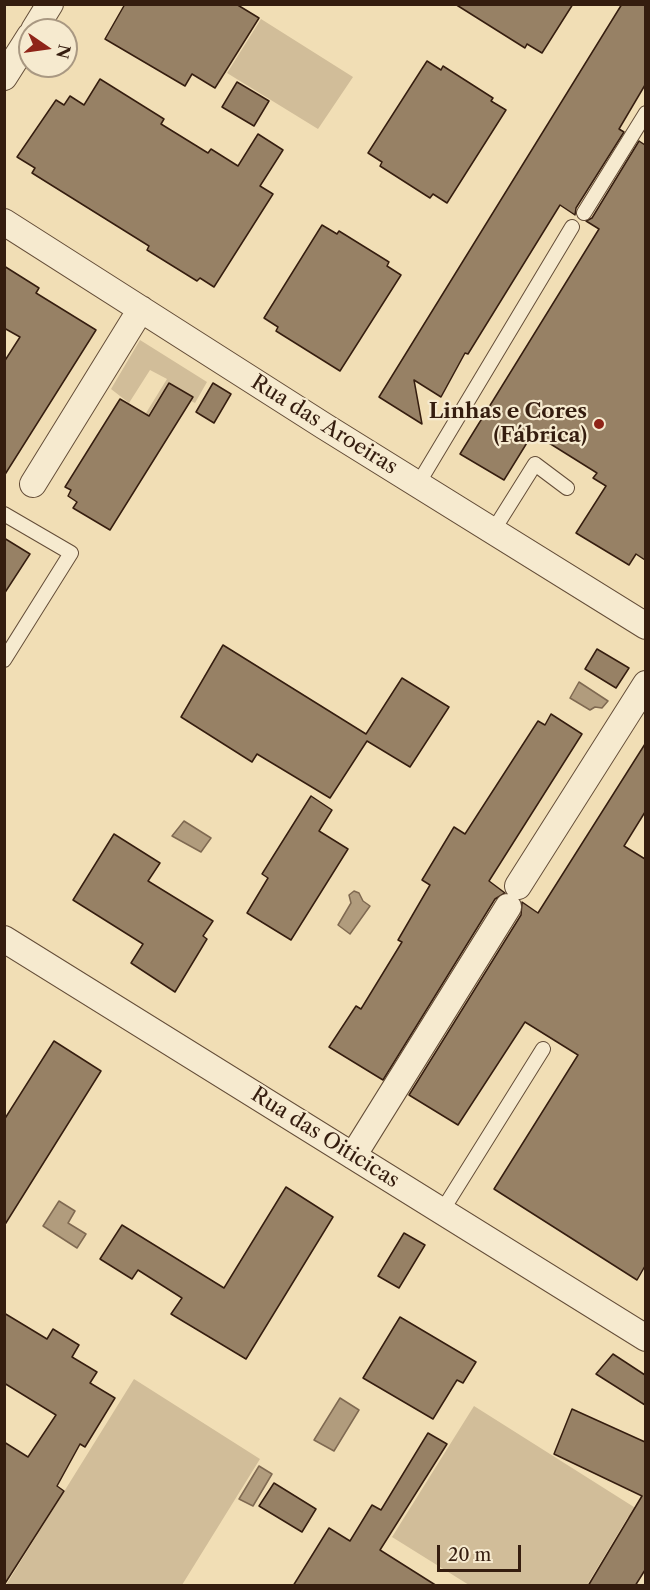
<!DOCTYPE html>
<meta charset="utf-8">
<style>
body{margin:0}
#map{position:relative;width:650px;height:1590px;overflow:hidden;background:#f1deb5;font-family:"Libre Caslon Text",serif}
canvas{display:block}
.frame{position:absolute;inset:0;border:6px solid #351d0f;pointer-events:none}
.north{position:absolute;left:18px;top:18px;width:60px;height:60px;box-sizing:border-box;background:#f6eacf;border:2px solid #a99882;border-radius:50%;rotate:103deg;font-size:16px;font-weight:700;line-height:24px;text-align:center;color:#351d0f}
.north::after{content:'';display:block;margin:auto;width:21px;height:27px;background:#8f2418;clip-path:polygon(50% 0,100% 100%,50% 72%,0 100%)}
.scale{position:absolute;left:437px;top:1545px;width:84px;height:27px;box-sizing:border-box;border:3px solid #351d0f;border-top:0;padding-left:8px;font-size:18px;line-height:21px;white-space:nowrap;color:#351d0f;-webkit-text-stroke:4px #f6eacf;paint-order:stroke}
</style>
<div id="map">
<canvas width="650" height="1590"></canvas>
<div class="frame"></div>
<div class="north">N</div>
<div class="scale">20 m</div>
</div>
<script>
const g = document.querySelector('canvas').getContext('2d');
g.lineJoin = 'round';
function fill(path, color) { g.fillStyle = color; g.fill(path, 'evenodd'); }
const poly = rows => new Path2D(rows.map(r => 'M' + r).join(''));
function strokePath(path, color, width, dash) { g.strokeStyle = color; g.lineWidth = width; g.lineCap = dash ? 'butt' : 'round'; g.setLineDash(dash || []); g.stroke(path); }
function drawText(font, color, halo, rows, align = 'center') {
  g.font = font + ' "Libre Caslon Text",serif'; g.lineWidth = 4.5; g.setLineDash([]); g.textBaseline = 'middle'; g.strokeStyle = halo; g.fillStyle = color; for (const [text, x, y, turn = 0] of rows) {
    g.save(); g.translate(x, y); g.rotate((+turn || 0) * Math.PI / 180); g.textAlign = isNaN(turn) ? turn : align; if (halo) g.strokeText(text, 0, 0); g.fillText(text, 0, 0); g.restore();
  }
}
fill(poly([
 [261,19,353,77,318,129,227,73],
 [140,340,207,382,195,403,191,401,193,397,169,382,148,415,146,413,167,379,150,370,129,403,111,389],
 [134,1379,260,1459,182,1585,6,1585],
 [474,1406,645,1514,645,1528,628,1517,587,1585,469,1585,392,1537]
]), '#d1bd99');
const water = poly([
 [579,682,608,701,602,708,595,707,590,710,570,698,579,682],
 [184,821,211,838,201,852,172,836,184,821],
 [354,891,359,893,363,901,370,906,350,934,338,925,351,903,349,895,354,891],
 [59,1201,75,1211,68,1223,86,1234,77,1248,43,1226,59,1201],
 [340,1398,359,1410,334,1451,314,1440,340,1398],
 [259,1466,272,1474,253,1506,239,1499,259,1466]
]);
fill(water, '#b19c7d');
strokePath(water, '#7f6951', 1.5);
const building = poly([
 [125,4,236,4,259,18,215,88,192,74,185,86,105,39,125,4],
 [455,4,573,4,542,53,527,44,525,48,455,4],
 [622,4,645,4,645,85,619,129,624,132,576,208,575,215,560,205,468,354,465,353,441,397,414,380,422,424,379,397,622,4],
 [427,61,441,70,443,66,493,98,491,101,506,110,447,203,433,194,430,198,380,166,382,162,368,153,427,61],
 [100,79,164,119,161,124,208,153,211,149,238,166,258,134,283,150,260,186,273,194,214,287,200,278,197,281,147,250,149,246,32,173,35,168,17,157,56,100,64,105,70,96,84,105,100,79],
 [237,82,269,101,254,126,222,107,237,82],
 [639,141,645,145,645,560,636,554,629,565,576,533,606,486,593,478,597,473,533,433,504,480,460,454,599,229,586,221,592,218,639,141],
 [322,225,337,234,339,231,389,262,387,266,401,275,340,371,276,331,278,327,264,318,322,225],
 [4,266,39,288,36,293,96,330,4,476,4,362,20,337,4,328,4,266],
 [169,383,193,397,110,530,73,508,77,502,68,496,71,490,65,487,120,399,149,416,169,383],
 [213,383,231,394,214,423,196,412,213,383],
 [4,538,30,554,4,594,4,538],
 [223,645,366,734,402,678,449,707,410,767,367,741,330,798,257,754,252,762,181,717,223,645],
 [597,649,629,668,616,688,585,669,597,649],
 [551,714,582,734,489,881,505,893,495,899,383,1080,329,1047,356,1006,361,1009,402,942,398,940,430,885,422,880,454,827,465,834,538,721,545,725,551,714],
 [645,744,645,812,624,846,645,859,645,1266,637,1280,494,1189,578,1055,525,1022,458,1125,409,1095,521,915,522,902,538,913,645,744],
 [311,796,332,810,319,831,348,849,291,940,247,913,268,878,262,874,311,796],
 [114,834,160,863,148,881,213,921,203,936,207,939,175,992,131,963,143,944,73,900,114,834],
 [54,1041,101,1071,4,1226,4,1120,54,1041],
 [286,1187,333,1217,246,1359,171,1314,182,1298,138,1270,132,1279,100,1259,122,1225,224,1288,286,1187],
 [404,1233,425,1245,399,1288,378,1276,404,1233],
 [4,1313,47,1339,53,1329,79,1345,72,1357,97,1372,90,1383,115,1398,85,1447,80,1444,57,1486,64,1491,4,1585,4,1442,28,1457,56,1415,4,1383,4,1313],
 [400,1317,476,1362,463,1383,457,1380,433,1419,363,1378,400,1317],
 [613,1354,645,1375,645,1405,596,1374,613,1354],
 [572,1409,645,1442,645,1570,635,1586,588,1586,642,1496,554,1454,572,1409],
 [428,1433,447,1444,380,1550,437,1586,293,1586,329,1528,350,1541,372,1505,381,1510,428,1433],
 [274,1483,316,1509,302,1532,259,1506,274,1483]
]);
fill(building, '#978165');
strokePath(building, '#351d0f', 1.5);
const lane = poly([
 [584,213,646,113],
 [418,484,572,227],
 [4,514,71,553,4,660],
 [493,531,535,464,567,488],
 [442,1211,543,1049]
]);
const street = poly([
 [34,30,50,4],
 [4,77,30,36],
 [4,222,324,426,646,626],
 [33,484,141,309],
 [518,886,646,684],
 [4,939,646,1338],
 [353,1156,508,907]
]);
strokePath(lane, '#644d38', 16);
strokePath(street, '#644d38', 28);
strokePath(lane, '#f6eacf', 14);
strokePath(street, '#f6eacf', 26);
for (const [x, y, r, color] of [
 [599,424,6,"#8f2418"]
]) { const dot = new Path2D(); dot.arc(x, y, r, 0, 2 * Math.PI); g.fillStyle = color; g.fill(dot); strokePath(dot, '#f6eacf', 2); }
drawText('bold 21px', '#351d0f', '#f6eacf', [
 ["Linhas e Cores",587,412],
 ["(Fábrica)",587,436]
], 'right');
drawText('21px', '#351d0f', '#f6eacf', [
 ["Rua das Aroeiras",324,425,32],
 ["Rua das Oiticicas",325,1138,32]
]);
</script>
